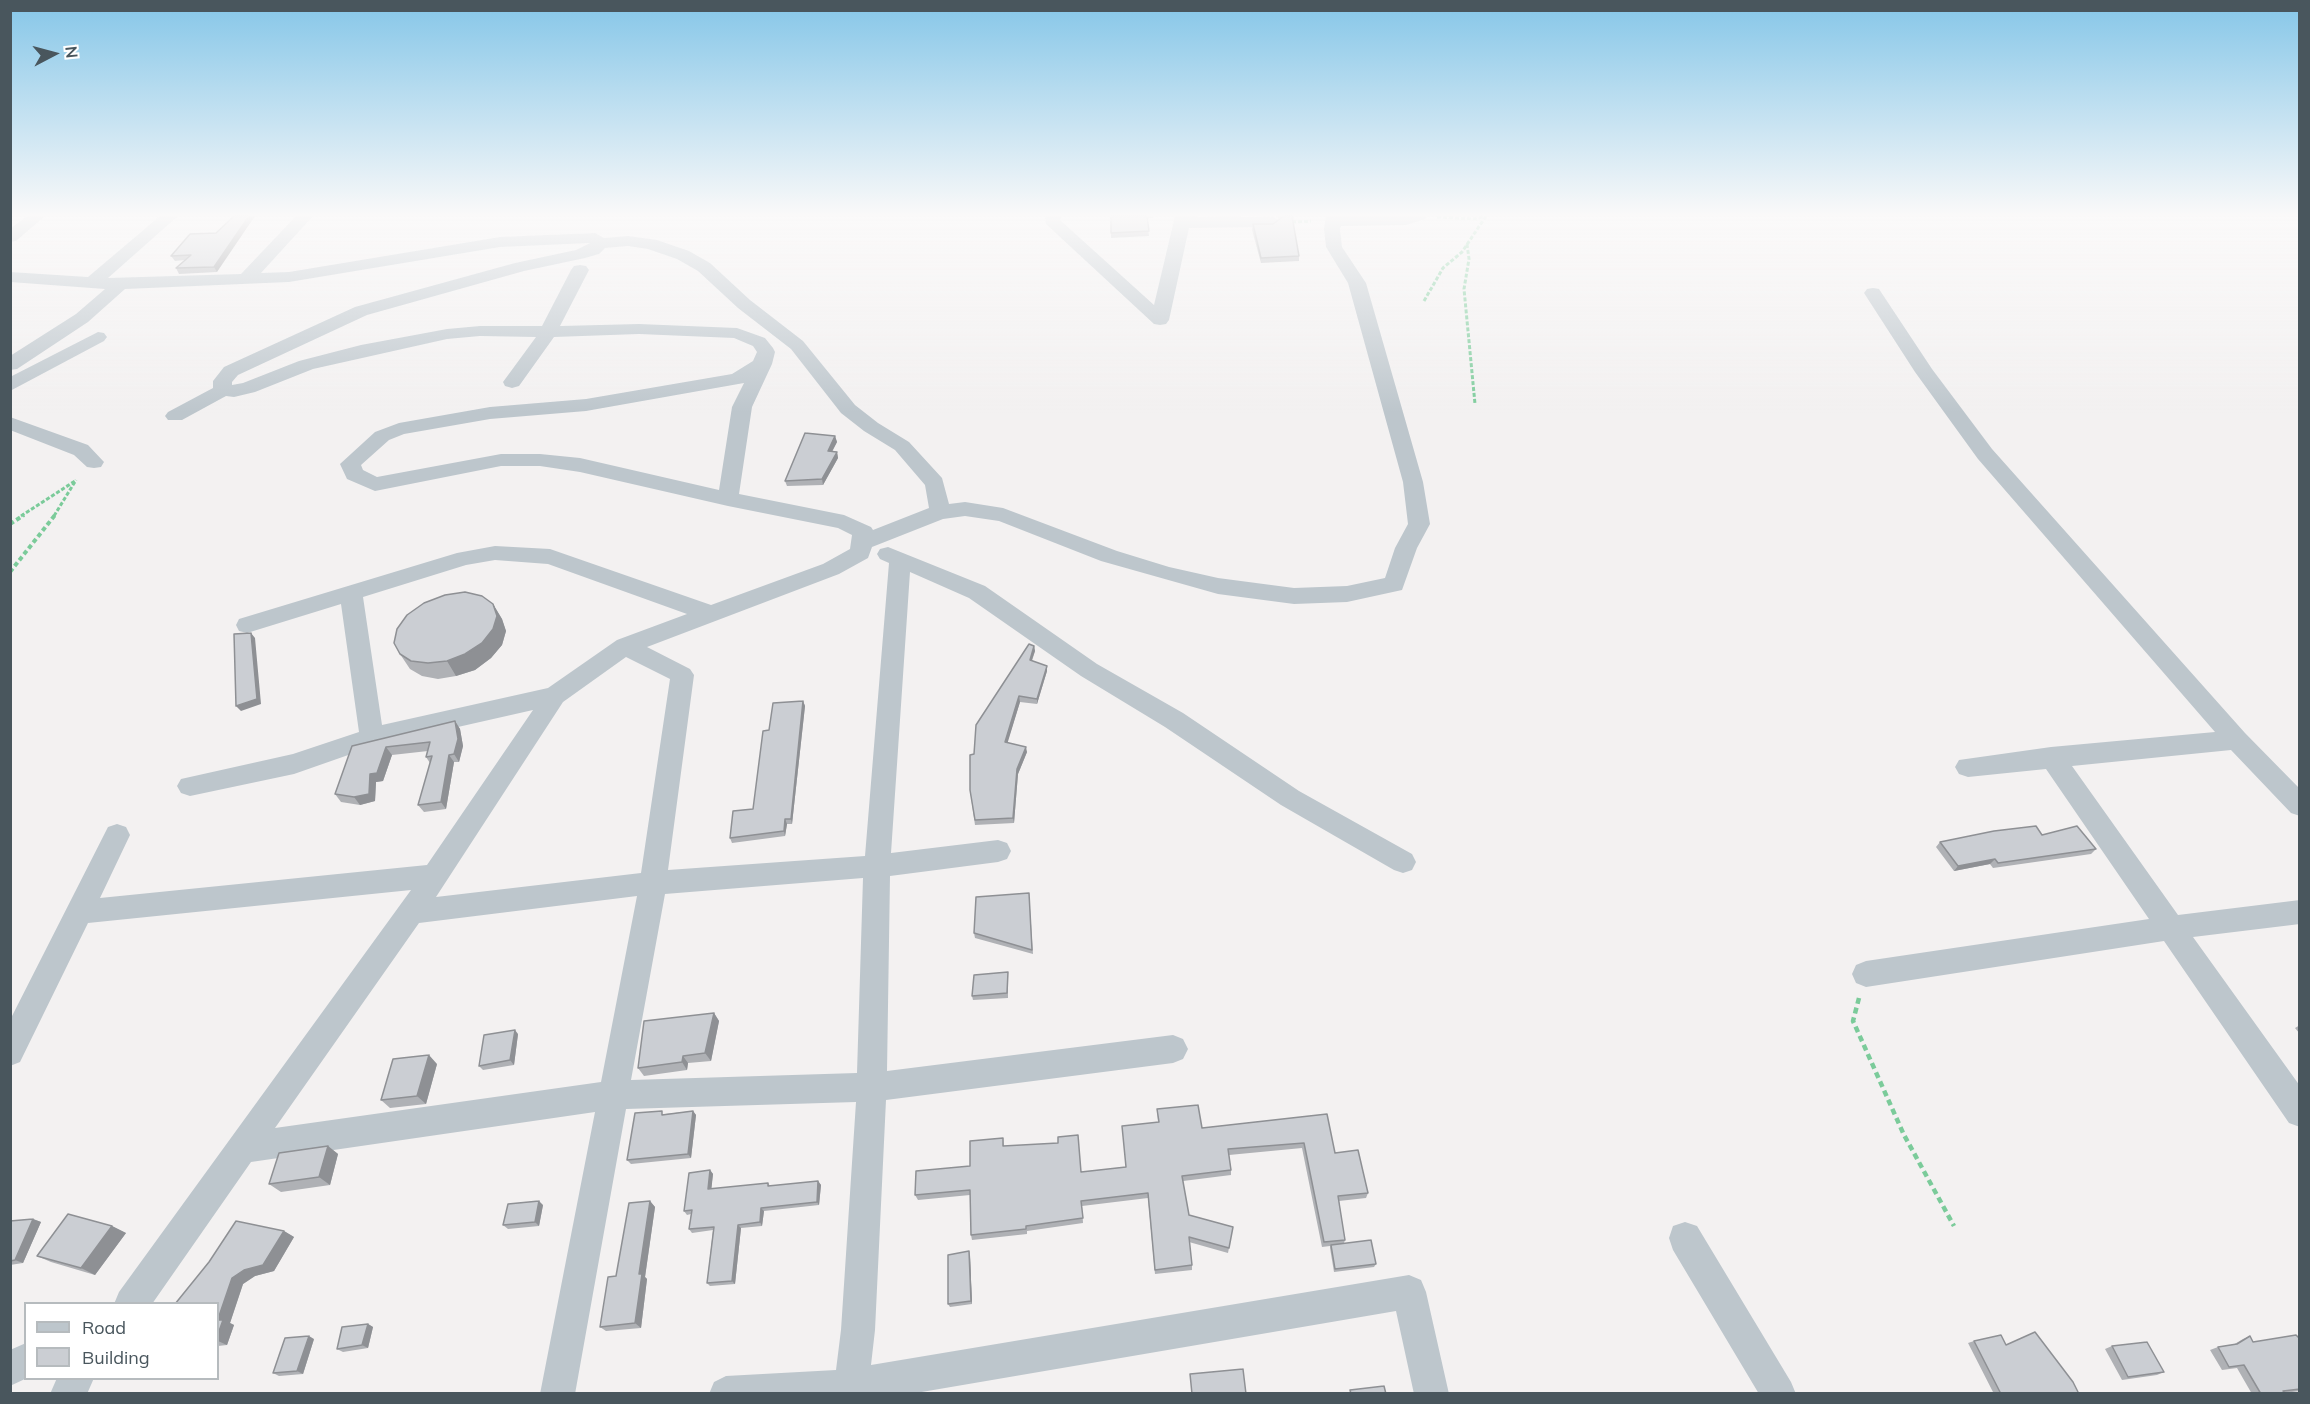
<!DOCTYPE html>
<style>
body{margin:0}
#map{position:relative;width:2310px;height:1404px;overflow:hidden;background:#f3f1f1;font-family:Mulish,sans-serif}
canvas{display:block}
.frame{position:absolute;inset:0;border:12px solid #49565d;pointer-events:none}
.legend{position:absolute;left:24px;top:1302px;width:195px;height:78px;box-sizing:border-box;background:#fff;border:2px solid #b6bbbe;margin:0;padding:8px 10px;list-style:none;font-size:18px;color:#49565d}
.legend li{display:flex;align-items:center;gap:12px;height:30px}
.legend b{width:30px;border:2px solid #b6bbbe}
.north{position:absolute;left:24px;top:24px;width:60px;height:60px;-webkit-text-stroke:4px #fff;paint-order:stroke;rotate:84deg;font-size:16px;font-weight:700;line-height:24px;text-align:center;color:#49565d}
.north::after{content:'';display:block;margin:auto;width:21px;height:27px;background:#49565d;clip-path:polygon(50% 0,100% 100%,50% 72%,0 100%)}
</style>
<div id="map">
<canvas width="2310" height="1404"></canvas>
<div class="frame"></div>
<ul class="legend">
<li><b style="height:8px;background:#bdc6cc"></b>Road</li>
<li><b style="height:16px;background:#cbced3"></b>Building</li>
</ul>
<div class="north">N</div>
</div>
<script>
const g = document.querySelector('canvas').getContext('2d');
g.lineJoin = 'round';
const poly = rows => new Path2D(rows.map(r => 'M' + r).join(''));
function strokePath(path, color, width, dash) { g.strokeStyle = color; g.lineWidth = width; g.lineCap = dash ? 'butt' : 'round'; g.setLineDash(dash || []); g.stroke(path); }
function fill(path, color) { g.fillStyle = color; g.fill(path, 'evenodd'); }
strokePath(poly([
 [1437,217,1477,219,1484,216],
 [1292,222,1311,221],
 [1467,244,1469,259,1464,289,1475,404],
 [1424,301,1443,268,1462,252,1486,216],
 [21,516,75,481],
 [54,516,76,480]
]), '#7bcb9a', 3, [4, 2]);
strokePath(poly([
 [10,524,24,515],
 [10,572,55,515]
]), '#7bcb9a', 4, [4.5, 3]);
strokePath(poly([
 [1859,998,1853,1021,1904,1135,1954,1226]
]), '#7bcb9a', 4.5, [6, 4]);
fill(poly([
 [27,216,45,216,16,241,10,242,10,229,27,216],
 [160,216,178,216,108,278,241,274,296,216,313,216,261,273,289,272,500,237,595,233,604,238,628,236,657,240,689,251,710,263,750,300,803,341,855,405,878,423,909,442,942,478,949,504,965,502,1003,508,1117,551,1169,567,1218,578,1294,588,1347,586,1385,578,1395,548,1408,524,1403,482,1348,283,1326,247,1324,229,1326,216,1427,216,1425,219,1406,225,1341,226,1340,229,1342,247,1366,283,1423,482,1430,524,1417,548,1402,590,1347,602,1294,604,1218,594,1101,561,999,521,965,516,943,519,872,547,868,558,839,574,647,647,690,669,694,675,668,870,865,856,889,563,880,559,877,554,880,549,888,547,985,586,1097,664,1183,713,1299,791,1412,854,1416,862,1412,870,1403,873,1394,870,1281,805,1165,727,1081,676,969,598,910,572,891,853,998,840,1007,843,1011,851,1007,859,998,862,890,876,887,1071,1173,1035,1183,1039,1188,1049,1183,1059,1173,1063,886,1100,875,1330,871,1365,1409,1275,1421,1280,1426,1292,1449,1394,1414,1394,1396,1311,910,1394,709,1394,714,1382,726,1376,836,1370,841,1330,856,1102,626,1109,575,1394,540,1394,595,1112,251,1162,152,1304,114,1304,119,1292,411,890,88,923,20,1062,10,1066,10,1020,108,827,117,824,126,827,130,835,100,898,427,865,533,710,374,746,294,774,190,796,181,793,177,786,181,779,293,754,359,732,341,604,247,633,239,631,236,625,239,619,457,553,495,546,550,549,711,605,823,564,850,549,852,535,838,528,728,506,580,472,540,466,501,466,375,491,347,479,340,464,375,432,399,423,490,407,586,399,732,374,753,361,757,352,753,346,734,338,639,334,554,337,519,386,512,388,505,386,503,382,536,337,480,336,447,339,313,369,255,392,234,397,226,396,182,420,168,420,165,416,168,412,213,388,213,381,224,367,355,307,515,263,576,250,590,243,500,247,289,282,125,289,88,322,17,369,10,370,10,356,76,314,105,289,10,282,10,272,88,277,160,216],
 [628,246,648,249,677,259,698,271,738,308,791,349,841,413,864,431,895,450,925,485,929,508,873,530,871,527,844,515,739,494,752,407,772,364,775,352,773,348,765,338,737,328,639,324,560,326,589,270,586,266,580,265,574,266,571,270,542,326,480,326,447,329,361,345,299,361,243,383,232,385,232,382,238,375,367,315,524,271,585,258,599,254,605,248,628,246],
 [744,383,732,407,719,490,580,458,540,454,501,454,377,477,363,470,361,465,389,440,404,434,490,419,586,411,744,383],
 [495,560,548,564,687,614,617,640,548,688,382,725,363,597,466,565,495,560],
 [626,657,670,679,641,873,436,897,563,702,626,657],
 [863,878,857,1073,631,1080,665,894,863,878],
 [637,896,601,1082,275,1128,419,923,637,896],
 [1045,216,1061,216,1060,220,1154,305,1175,216,1273,217,1281,222,1273,227,1189,228,1169,320,1166,324,1160,325,1154,324,1046,224,1045,216],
 [1873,288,1879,289,1932,369,1992,449,2245,733,2300,789,2300,816,2291,813,2231,750,2072,766,2178,915,2300,900,2300,924,2193,937,2300,1086,2300,1127,2289,1123,2164,941,1866,987,1856,983,1852,974,1856,965,1866,961,2149,919,2046,769,1968,777,1959,774,1955,767,1959,760,2051,747,2215,732,1978,459,1915,372,1864,293,1867,289,1873,288],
 [98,332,104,333,107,337,104,341,10,391,10,377,98,332],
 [10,417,88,445,104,462,101,467,94,468,87,467,74,455,10,430,10,417],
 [1685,1222,1697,1226,1791,1382,1796,1394,1759,1394,1673,1250,1669,1238,1673,1226,1685,1222],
 [26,1343,27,1378,10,1386,10,1350,26,1343],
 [57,1378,94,1378,87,1394,50,1394,57,1378]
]), '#bdc6cc');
fill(poly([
 [1111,216,1153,216,1153,218,1147,218,1149,236,1111,238],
 [1275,216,1292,216,1299,256,1299,261,1261,263,1252,230,1253,224,1273,224,1280,219],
 [216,233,217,272,179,274,176,268,185,260,175,261,171,256],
 [835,436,837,442,832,452,837,452,838,458,823,485,787,486,785,481],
 [493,604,502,619,506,631,502,645,491,658,475,670,456,676,438,679,422,676,410,669,400,654],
 [1034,646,1035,651,1032,661,1047,666,1047,671,1037,704,1020,702,1007,743,1027,752,1018,774,1014,823,975,825,970,790],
 [803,701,805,706,792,824,787,824,785,836,732,843,730,838,753,809,769,730],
 [455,721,460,729,463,746,459,762,454,762,446,809,424,812,418,805,430,763,426,757,428,751,392,755,383,781,376,782,375,801,360,805,341,802,335,794,352,746],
 [2042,835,2096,849,2091,854,1993,868,1990,864,1954,871,1936,847,1940,842],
 [1029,893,1033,954,975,938,974,933],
 [1008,972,1008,998,973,1000,972,996],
 [714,1013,719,1021,711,1061,688,1063,687,1070,644,1076,638,1068],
 [2300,1025,2300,1034,2295,1028],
 [518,1034,514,1065,483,1070,479,1066],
 [437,1064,426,1104,390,1108,381,1100],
 [1157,1109,1202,1128,1327,1114,1335,1153,1368,1193,1366,1198,1339,1201,1345,1240,1344,1243,1376,1264,1374,1267,1334,1272,1330,1248,1330,1246,1322,1247,1302,1148,1229,1155,1231,1170,1231,1175,1183,1181,1189,1215,1233,1227,1228,1253,1189,1242,1192,1265,1192,1270,1155,1274,1148,1198,1082,1206,1083,1223,1027,1231,1027,1234,972,1240,971,1235,970,1195,918,1200,915,1195,970,1166,1003,1138,1004,1146,1081,1172,1126,1167,1158,1122],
 [693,1111,696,1115,691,1158,631,1164,627,1160,665,1114],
 [328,1146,338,1154,330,1185,281,1192,269,1184],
 [710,1170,713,1174,711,1189,768,1183,770,1186,818,1181,821,1185,819,1205,764,1211,762,1226,741,1228,735,1284,710,1286,707,1283,713,1230,692,1233,689,1229,691,1214,687,1215,684,1211],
 [650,1201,655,1207,645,1277,647,1279,641,1328,606,1331,600,1327,616,1276],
 [543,1205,539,1226,508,1229,503,1225],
 [33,1219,41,1222,23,1263,10,1265,10,1221],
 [112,1226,126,1233,95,1275,51,1262,37,1256],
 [284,1231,294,1237,274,1271,255,1276,243,1284,230,1323,234,1325,227,1345,218,1346,218,1304,209,1262],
 [970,1255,972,1304,950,1307,948,1304],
 [368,1324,373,1327,368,1348,343,1352,337,1349],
 [2250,1336,2253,1342,2300,1339,2300,1391,2284,1393,2284,1394,2252,1394,2237,1368,2222,1370,2210,1350,2218,1347,2233,1345,2243,1339],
 [314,1339,303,1374,279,1376,273,1373],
 [1974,1341,2006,1345,2079,1394,1994,1394,1968,1343],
 [2112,1346,2164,1372,2157,1375,2122,1380,2105,1349]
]), '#afb1b5');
fill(poly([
 [249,216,255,216,217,272,214,267],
 [835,436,837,442,829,457,828,451],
 [837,452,838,458,823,485,822,479],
 [493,604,502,619,506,631,502,645,491,658,475,670,456,676,447,661],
 [251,633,255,638,261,704,241,711,236,706],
 [1034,646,1035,651,1030,665,1030,660],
 [1047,666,1047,671,1037,704,1037,699],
 [1019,696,1020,702,1006,748,1005,742],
 [803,701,805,706,792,824,791,819],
 [455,721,460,729,463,746,459,762,454,754],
 [386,747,392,755,383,781,376,782,375,801,360,805,354,797,370,774],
 [1026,747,1027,752,1018,774,1014,823,1013,818,1017,769],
 [449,755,454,762,446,809,441,802],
 [785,819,787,824,785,836,784,831],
 [1995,859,1990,864,1954,871,1958,866],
 [714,1013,719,1021,711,1061,705,1053],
 [515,1030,518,1034,514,1065,510,1060],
 [429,1055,437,1064,426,1104,417,1096],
 [683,1056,688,1063,687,1070,682,1062],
 [693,1111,696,1115,691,1158,688,1154],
 [328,1146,338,1154,330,1185,319,1177],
 [710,1170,713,1174,711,1193,708,1189],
 [818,1181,821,1185,819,1205,817,1202],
 [539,1201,543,1205,539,1226,535,1222],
 [650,1201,655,1207,645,1277,647,1279,641,1328,635,1323,639,1274],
 [761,1208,764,1211,762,1226,760,1222],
 [33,1219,41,1222,23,1263,15,1260],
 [738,1225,741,1228,735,1284,732,1281],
 [112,1226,126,1233,95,1275,81,1268],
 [284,1231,294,1237,274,1271,255,1276,243,1284,230,1323,234,1325,227,1345,218,1341,218,1320,232,1278,244,1270],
 [969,1251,970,1255,972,1304,971,1301],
 [368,1324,373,1327,368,1348,362,1345],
 [309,1336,314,1339,303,1374,297,1371]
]), '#8e9094');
const building = poly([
 [234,216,249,216,214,267,176,268,191,255,171,256,190,234,216,233,234,216],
 [1111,216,1147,216,1149,231,1111,233,1111,216],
 [1284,216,1292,216,1299,256,1261,258,1253,224,1273,224,1284,216],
 [805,433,835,436,828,451,837,452,822,479,785,481,805,433],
 [465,592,482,596,493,604,497,616,493,629,482,643,465,654,447,661,428,663,411,661,400,654,394,643,397,629,407,615,424,603,445,595,465,592],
 [251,633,257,699,236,706,234,634,251,633],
 [1029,644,1034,646,1030,660,1047,666,1037,699,1019,696,1005,742,1026,747,1017,769,1013,818,975,820,970,790,970,755,974,754,976,725,1029,644],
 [803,701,791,819,785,819,784,831,730,838,733,811,753,809,763,731,769,730,773,703,803,701],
 [455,721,458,739,454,754,449,755,441,802,418,805,432,756,426,757,430,742,386,747,377,773,370,774,369,794,354,797,335,794,352,746,455,721],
 [2036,826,2042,835,2077,826,2096,849,1998,863,1995,859,1958,866,1940,842,1994,831,2036,826],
 [1029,893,1032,950,974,933,976,897,1029,893],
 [1008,972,1007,993,972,996,974,975,1008,972],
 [714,1013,705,1053,683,1056,682,1062,638,1068,644,1021,714,1013],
 [515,1030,510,1060,479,1066,484,1035,515,1030],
 [429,1055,417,1096,381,1100,393,1059,429,1055],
 [1198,1105,1202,1128,1327,1114,1335,1153,1358,1150,1368,1193,1338,1196,1345,1240,1324,1242,1304,1143,1228,1149,1231,1170,1182,1176,1189,1215,1233,1227,1229,1248,1189,1237,1192,1265,1155,1270,1148,1193,1081,1201,1083,1218,1026,1226,1026,1229,971,1235,970,1190,915,1195,916,1171,970,1166,970,1141,1003,1138,1003,1146,1058,1143,1058,1137,1078,1135,1081,1172,1126,1167,1122,1126,1159,1122,1157,1109,1198,1105],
 [662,1111,662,1115,693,1111,688,1154,627,1160,635,1113,662,1111],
 [328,1146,319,1177,269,1184,279,1153,328,1146],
 [710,1170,708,1189,768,1183,768,1186,818,1181,817,1202,761,1208,760,1222,738,1225,732,1281,707,1283,714,1227,689,1229,692,1210,684,1211,689,1173,710,1170],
 [539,1201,535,1222,503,1225,508,1204,539,1201],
 [650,1201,639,1274,642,1274,635,1323,600,1327,608,1277,616,1276,629,1203,650,1201],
 [68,1214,112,1226,81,1268,37,1256,68,1214],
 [33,1219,15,1260,10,1261,10,1221,33,1219],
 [236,1221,284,1231,263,1265,244,1270,232,1278,218,1319,218,1304,175,1304,209,1262,236,1221],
 [1371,1240,1376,1264,1335,1269,1331,1245,1371,1240],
 [969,1251,971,1301,948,1304,948,1255,969,1251],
 [218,1320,223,1320,218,1334,218,1320],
 [368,1324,362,1345,337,1349,342,1327,368,1324],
 [2035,1332,2073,1382,2079,1394,2001,1394,1974,1341,2001,1335,2006,1345,2035,1332],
 [2296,1335,2300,1339,2300,1389,2283,1391,2285,1393,2261,1394,2244,1365,2229,1367,2218,1347,2237,1344,2250,1336,2253,1342,2296,1335],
 [309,1336,297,1371,273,1373,285,1338,309,1336],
 [2147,1342,2164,1372,2128,1377,2112,1346,2147,1342],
 [1243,1369,1246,1394,1192,1394,1190,1374,1243,1369],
 [1384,1386,1386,1394,1351,1394,1350,1390,1384,1386]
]);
fill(building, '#cbced3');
strokePath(building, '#8e9094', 1.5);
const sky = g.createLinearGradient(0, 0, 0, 413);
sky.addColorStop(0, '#85c6e8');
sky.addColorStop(0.52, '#faf9f9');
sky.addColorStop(1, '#faf9f900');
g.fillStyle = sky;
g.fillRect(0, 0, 2310, 413);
</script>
